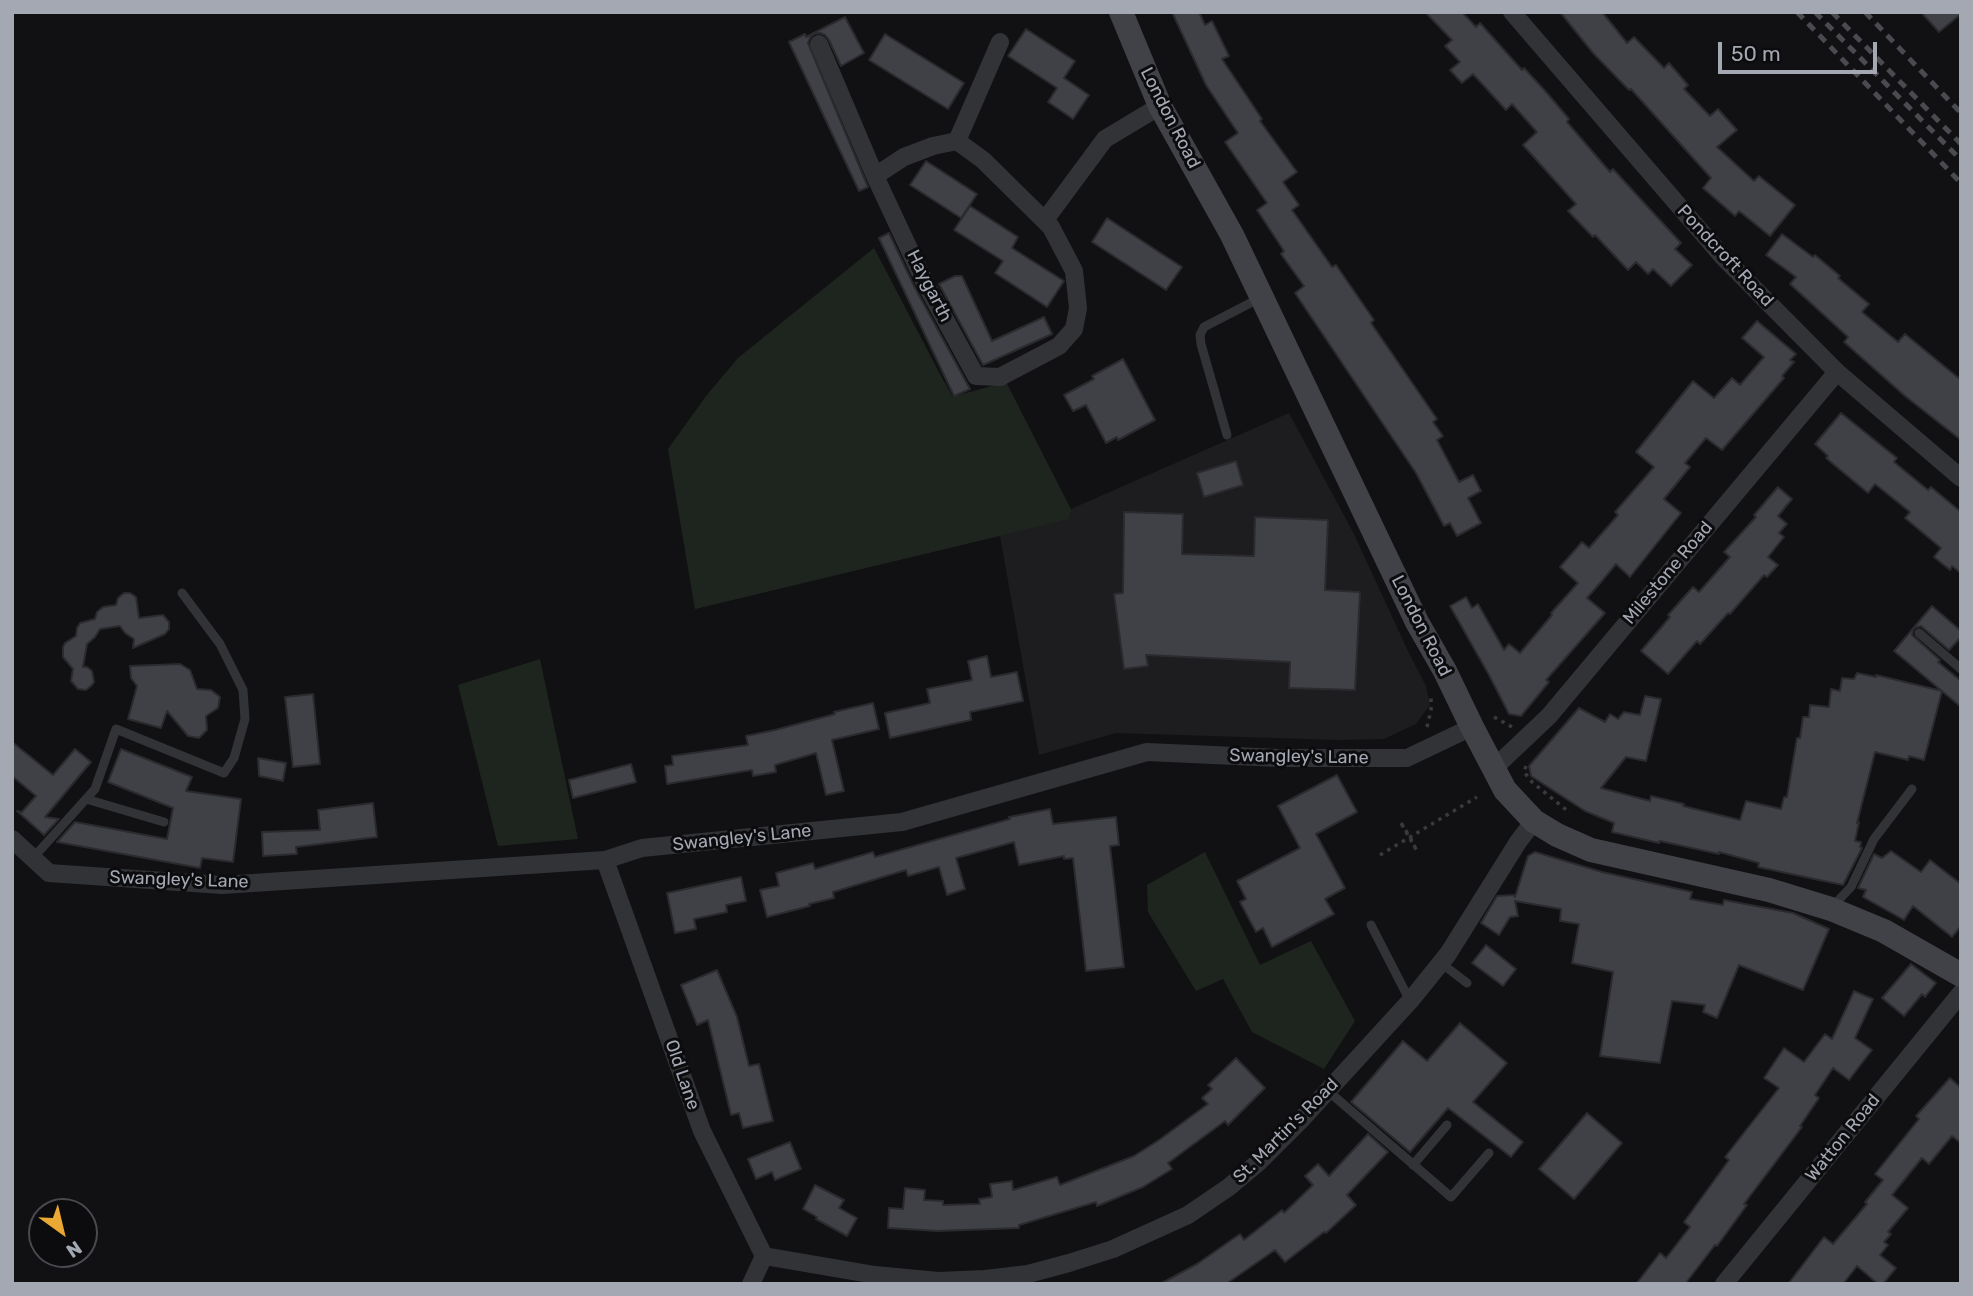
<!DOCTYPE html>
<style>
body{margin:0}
#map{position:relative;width:1973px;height:1296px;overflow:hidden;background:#111113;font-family:Rubik,sans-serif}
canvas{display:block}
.frame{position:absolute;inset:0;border:14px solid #a3a8b3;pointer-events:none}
.north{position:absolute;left:28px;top:1198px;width:70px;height:70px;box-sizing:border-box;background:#0c0c0e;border:2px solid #484a50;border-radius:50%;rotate:146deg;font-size:19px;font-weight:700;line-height:28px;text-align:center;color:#a3a8b3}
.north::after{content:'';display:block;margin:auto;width:24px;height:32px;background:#e9a733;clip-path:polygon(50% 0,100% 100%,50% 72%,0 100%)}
.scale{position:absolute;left:1718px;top:42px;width:159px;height:32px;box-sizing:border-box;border:4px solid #a3a8b3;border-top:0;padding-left:9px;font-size:21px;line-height:24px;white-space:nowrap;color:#a3a8b3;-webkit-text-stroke:5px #0c0c0e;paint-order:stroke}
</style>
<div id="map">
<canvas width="1973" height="1296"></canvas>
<div class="frame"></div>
<div class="north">N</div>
<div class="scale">50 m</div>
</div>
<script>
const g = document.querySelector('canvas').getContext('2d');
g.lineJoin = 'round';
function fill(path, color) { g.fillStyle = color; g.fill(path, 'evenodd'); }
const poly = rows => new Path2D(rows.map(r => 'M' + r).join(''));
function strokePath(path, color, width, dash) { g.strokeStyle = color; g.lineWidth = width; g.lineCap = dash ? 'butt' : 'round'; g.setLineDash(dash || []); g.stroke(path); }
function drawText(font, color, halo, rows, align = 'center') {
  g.font = font + ' Rubik,sans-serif'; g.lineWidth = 6; g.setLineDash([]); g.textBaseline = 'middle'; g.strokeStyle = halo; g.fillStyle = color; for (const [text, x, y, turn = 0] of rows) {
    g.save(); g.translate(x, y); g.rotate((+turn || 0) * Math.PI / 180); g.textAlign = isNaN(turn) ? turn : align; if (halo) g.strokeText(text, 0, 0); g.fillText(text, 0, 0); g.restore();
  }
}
fill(poly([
 [945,382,953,397,1006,382,1071,509,1289,413,1354,534,1407,649,1426,686,1430,705,1416,724,1384,739,1338,740,1116,733,1039,755,1000,536,695,609,668,449]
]), '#1d1d20');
fill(poly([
 [874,248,952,397,1006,382,1071,510,1069,519,695,609,668,449,706,396,738,358],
 [540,659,578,839,498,846,458,685],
 [1205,852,1260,965,1311,941,1355,1021,1324,1069,1252,1032,1223,979,1196,991,1148,912,1147,885]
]), '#1e251e');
const building = poly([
 [1172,12,1199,12,1205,25,1212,21,1229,56,1222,59,1262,119,1260,121,1297,172,1283,182,1299,205,1292,210,1332,267,1336,265,1374,320,1371,323,1437,419,1433,422,1443,436,1437,440,1459,482,1473,475,1481,491,1468,498,1481,523,1457,536,1450,523,1444,526,1416,473,1295,293,1304,286,1281,254,1284,251,1257,210,1267,203,1225,142,1238,133,1206,85,1172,12],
 [1425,12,1462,12,1476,27,1480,23,1522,70,1524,68,1547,93,1569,119,1567,122,1610,172,1613,169,1681,243,1675,249,1692,265,1671,286,1653,269,1648,274,1636,262,1628,270,1595,235,1593,237,1568,211,1576,204,1523,145,1537,132,1512,104,1506,110,1473,74,1462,83,1450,70,1460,62,1445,46,1452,40,1425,12],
 [1560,12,1602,12,1627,43,1634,37,1664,68,1669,63,1688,85,1684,89,1710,116,1718,109,1737,130,1717,147,1754,181,1759,176,1795,205,1770,236,1739,211,1735,216,1703,188,1711,178,1631,89,1629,90,1593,53,1560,12],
 [1921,12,1961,12,1961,14,1939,32,1921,12],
 [845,17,864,53,841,66,829,40,825,35,820,33,814,34,810,38,808,43,868,187,859,191,789,42,805,34,806,37,845,17],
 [1026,29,1075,61,1064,78,1089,95,1073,119,1048,102,1057,88,1008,56,1026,29],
 [885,34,964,83,948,109,869,60,885,34],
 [926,161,977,194,961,218,910,185,926,161],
 [970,206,1018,237,1012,248,1064,281,1047,307,995,273,1003,261,954,230,970,206],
 [1107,218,1182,267,1166,290,1092,242,1107,218],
 [889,233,914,286,970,389,954,396,879,238,889,233],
 [1782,234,1813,257,1815,255,1840,276,1838,278,1869,304,1862,312,1898,342,1905,334,1961,380,1961,440,1905,396,1844,342,1848,337,1790,284,1796,277,1766,255,1782,234],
 [955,276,962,276,992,341,1044,317,1052,334,983,365,939,284,955,276],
 [1757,321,1796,354,1790,360,1794,362,1782,376,1784,378,1722,450,1706,438,1685,463,1690,467,1664,499,1681,513,1630,577,1616,564,1601,582,1587,598,1605,613,1546,680,1549,682,1521,716,1509,714,1489,675,1450,606,1466,597,1472,608,1478,604,1504,650,1509,644,1520,653,1552,615,1551,613,1578,583,1560,567,1582,542,1589,548,1618,515,1615,512,1654,467,1636,452,1693,381,1714,398,1732,378,1740,385,1764,357,1742,338,1757,321],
 [1123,359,1155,420,1118,440,1117,437,1106,443,1086,405,1073,411,1064,395,1094,379,1092,376,1123,359],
 [1841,413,1897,458,1894,462,1928,490,1931,487,1961,512,1961,573,1952,566,1950,570,1934,557,1941,548,1905,518,1910,512,1875,484,1868,493,1826,458,1828,456,1815,444,1841,413],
 [1236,461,1243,485,1204,497,1197,473,1236,461],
 [1778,487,1792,499,1778,516,1787,524,1779,533,1784,537,1768,557,1778,565,1767,577,1764,575,1730,614,1728,613,1700,644,1697,641,1668,674,1641,651,1670,617,1668,615,1693,587,1699,592,1730,557,1724,552,1756,517,1754,515,1778,487],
 [1124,512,1183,514,1182,554,1254,556,1255,517,1328,520,1325,590,1360,592,1355,690,1289,688,1290,662,1146,655,1148,666,1124,669,1114,594,1123,593,1124,512],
 [124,593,130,593,136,597,139,618,163,615,169,622,169,629,165,634,133,648,134,639,125,633,120,626,100,629,95,637,87,644,83,667,87,667,92,671,94,682,92,685,86,690,78,689,71,681,73,669,63,657,63,647,65,643,76,636,77,628,80,623,95,619,97,612,103,607,116,605,118,598,124,593],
 [1932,606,1961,631,1961,637,1949,650,1921,626,1914,628,1912,635,1940,660,1938,662,1961,681,1961,707,1894,651,1932,606],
 [987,656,991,677,1017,672,1023,701,970,712,971,720,890,738,885,713,930,703,927,689,972,680,968,661,987,656],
 [180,664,190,670,197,689,211,690,220,697,218,708,206,716,207,730,199,738,188,736,167,711,161,728,128,719,137,686,131,678,130,666,180,664],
 [1857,673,1876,677,1876,675,1942,691,1924,760,1909,756,1908,760,1875,752,1857,823,1859,822,1855,841,1861,842,1860,847,1862,848,1843,885,1758,867,1759,863,1719,852,1719,854,1660,841,1659,843,1612,832,1614,823,1585,811,1531,776,1529,766,1579,708,1605,722,1610,714,1618,719,1624,712,1640,715,1645,696,1661,699,1646,761,1626,757,1601,788,1650,801,1651,796,1684,804,1683,806,1740,820,1746,801,1781,809,1784,797,1787,797,1797,738,1800,738,1803,717,1809,717,1810,705,1829,707,1831,689,1840,691,1842,678,1854,679,1857,673],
 [313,694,320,764,293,767,285,697,313,694],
 [873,703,879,729,832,740,844,791,826,795,816,753,775,765,776,772,753,776,752,770,667,784,665,766,673,765,672,756,748,745,746,736,775,730,835,714,834,712,873,703],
 [12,742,53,775,75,749,91,762,45,817,59,819,44,835,17,811,22,812,36,796,12,776,12,742],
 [121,749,192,777,186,791,241,799,233,862,202,858,200,868,57,842,75,822,167,839,173,808,108,782,121,749],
 [258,758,286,763,283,781,259,776,258,758],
 [631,764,636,782,573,798,569,780,631,764],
 [1337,775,1357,812,1316,834,1345,888,1325,899,1334,914,1272,947,1263,928,1256,932,1240,902,1246,899,1237,881,1300,848,1278,806,1337,775],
 [373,803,377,837,296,847,297,854,263,856,262,832,320,830,318,810,373,803],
 [1050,809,1053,824,1116,817,1119,845,1110,846,1124,967,1086,971,1073,858,1064,859,1064,856,1019,865,1014,842,956,858,965,889,947,895,939,867,908,876,906,870,833,892,834,898,809,904,810,906,767,917,760,890,779,886,776,873,813,863,815,869,873,852,875,857,1010,819,1009,817,1050,809],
 [1891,851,1921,872,1930,860,1961,884,1961,926,1952,937,1913,906,1904,920,1863,897,1866,890,1858,888,1874,854,1882,858,1891,851],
 [1535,852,1602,872,1692,892,1690,899,1723,905,1724,900,1793,913,1829,929,1803,990,1739,965,1717,1018,1703,1012,1705,1005,1672,1001,1660,1063,1600,1056,1613,972,1572,963,1579,924,1560,921,1561,909,1515,901,1518,916,1510,917,1499,935,1481,923,1497,896,1514,895,1515,897,1528,856,1535,852],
 [741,877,746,901,726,905,727,912,694,919,696,929,675,933,667,893,741,877],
 [1486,945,1516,969,1503,986,1472,963,1486,945],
 [1911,964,1936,983,1925,997,1922,994,1904,1016,1882,998,1911,964],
 [717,970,737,1017,749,1066,759,1064,773,1121,743,1128,739,1113,731,1115,708,1020,697,1025,681,985,717,970],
 [1854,991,1873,999,1855,1038,1872,1050,1849,1080,1833,1068,1815,1095,1819,1098,1800,1126,1802,1127,1744,1204,1747,1205,1717,1246,1715,1245,1685,1284,1636,1284,1660,1253,1666,1258,1690,1227,1684,1222,1729,1160,1725,1157,1779,1088,1764,1078,1784,1048,1804,1062,1825,1034,1832,1039,1854,991],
 [1460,1023,1507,1063,1473,1102,1523,1142,1511,1157,1448,1108,1410,1152,1351,1102,1403,1041,1427,1061,1460,1023],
 [1236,1058,1265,1088,1228,1125,1225,1121,1168,1163,1172,1169,1143,1187,1097,1206,1096,1202,1019,1225,1019,1228,938,1231,888,1228,889,1208,903,1209,905,1188,925,1190,924,1200,943,1201,943,1205,980,1204,979,1199,992,1197,990,1184,1012,1181,1013,1190,1057,1177,1060,1185,1134,1156,1159,1140,1208,1104,1202,1098,1212,1089,1208,1085,1236,1058],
 [1950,1078,1961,1088,1961,1143,1952,1136,1929,1164,1922,1158,1892,1195,1908,1208,1888,1232,1891,1234,1884,1242,1888,1245,1880,1255,1896,1268,1883,1284,1878,1284,1857,1266,1843,1284,1788,1284,1824,1237,1833,1244,1867,1204,1865,1202,1883,1180,1875,1174,1919,1119,1916,1116,1950,1078],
 [1587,1113,1622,1143,1574,1199,1539,1169,1587,1113],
 [1368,1134,1388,1152,1347,1195,1356,1205,1326,1233,1324,1232,1285,1262,1275,1250,1226,1284,1160,1284,1197,1264,1240,1234,1244,1240,1282,1210,1284,1213,1313,1185,1305,1176,1318,1164,1329,1176,1368,1134],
 [790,1142,801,1169,775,1180,772,1172,756,1179,748,1159,790,1142],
 [815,1185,844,1200,839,1208,857,1218,847,1236,816,1219,817,1217,803,1209,815,1185]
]);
fill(building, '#404146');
strokePath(building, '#2b2b2f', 2);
strokePath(poly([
 [1494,717,1512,727],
 [1427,727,1431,710,1431,696],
 [1526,766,1524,772,1532,782,1570,813],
 [1401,823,1410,837,1417,851,1401,823],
 [1380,855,1477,797]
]), '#383a3e', 3.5, [3.5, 5]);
strokePath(poly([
 [1227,435,1201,344,1200,335,1204,327,1260,298],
 [1919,633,1961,669],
 [86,799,164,822],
 [33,858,95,789,116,729,224,773,234,758,245,719,243,690,220,644,182,593],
 [1831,908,1851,887,1874,839,1912,789],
 [1371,925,1410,1001],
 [1441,963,1467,983],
 [1328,1091,1451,1197,1489,1153],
 [1413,1165,1447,1125]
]), '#323337', 9);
strokePath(poly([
 [1512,12,1723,257,1837,372,1961,478],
 [819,44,875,176,924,281,976,376,1000,377,1059,346,1074,329,1078,308,1074,271,1051,227,983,160,957,141,933,146,904,157,875,176],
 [957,141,1000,42],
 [1045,220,1105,139,1160,106],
 [1493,769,1549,716,1837,372],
 [12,839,49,873,222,885,605,860,642,848,902,822,1147,752,1279,758,1407,758,1472,727],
 [605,860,702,1131,764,1256,751,1284],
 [764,1256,875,1275,938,1281,985,1279,1028,1274,1069,1263,1113,1249,1188,1215,1229,1187,1260,1161,1301,1120,1410,1001,1448,954,1518,842,1534,821],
 [1724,1284,1961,993]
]), '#323337', 18);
strokePath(poly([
 [1121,12,1160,106,1232,235,1417,622,1445,671,1472,727,1505,790,1534,821,1557,835,1591,850,1769,890,1831,909,1884,931,1961,975]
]), '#414247', 24);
strokePath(poly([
 [1797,12,1961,183],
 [1815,12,1961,160],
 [1832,12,1961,144],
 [1865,12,1961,113]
]), '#4a4b50', 5, [9, 7]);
drawText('18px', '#a3a8b3', '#0c0c0e', [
 ["London Road",1170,118,63],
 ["Pondcroft Road",1725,256,47],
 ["Haygarth",929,286,63],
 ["Milestone Road",1668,573,-50],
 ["London Road",1421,626,63],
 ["Swangley's Lane",1299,757,1],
 ["Swangley's Lane",742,838,-6],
 ["Swangley's Lane",179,880,2],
 ["Old Lane",682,1075,71],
 ["St. Martin's Road",1286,1131,-45],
 ["Watton Road",1843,1138,-51]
]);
</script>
